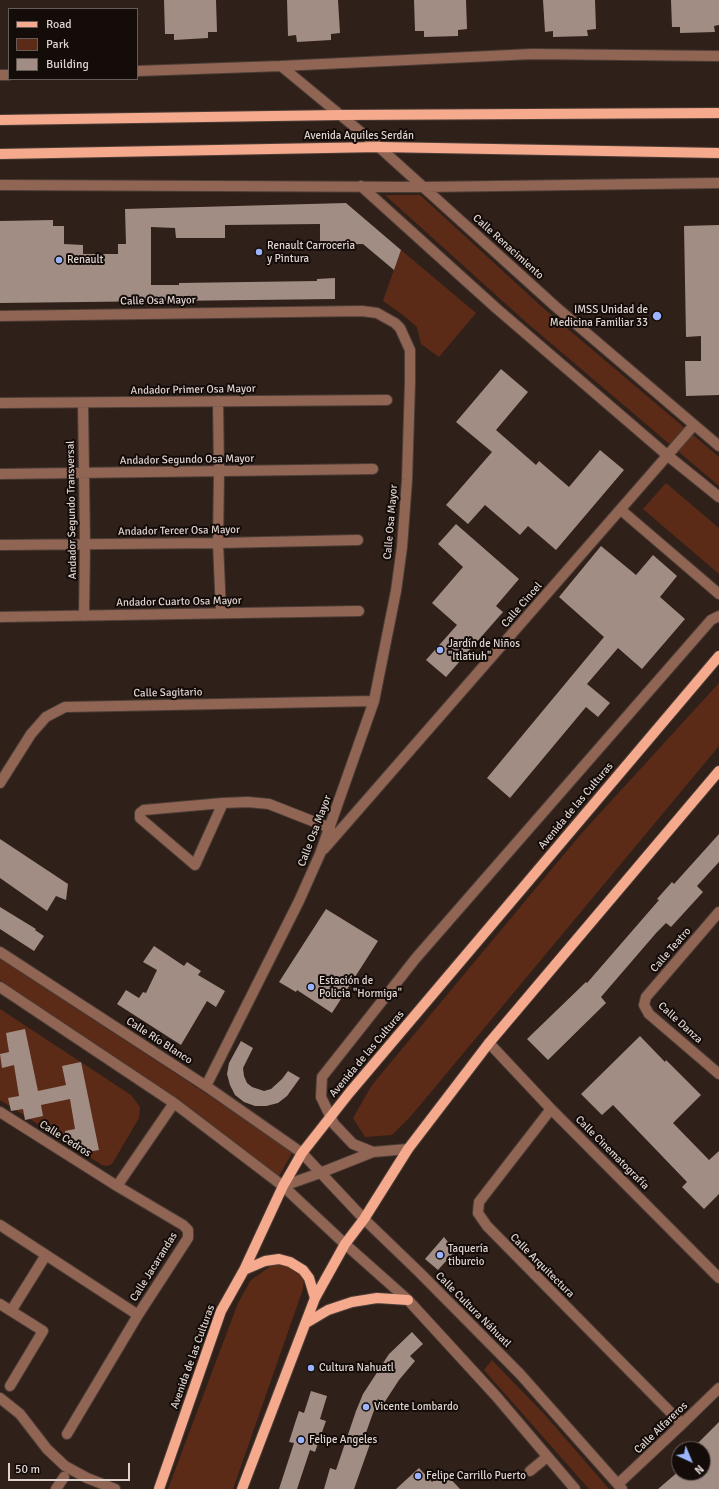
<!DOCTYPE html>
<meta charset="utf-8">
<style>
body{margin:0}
#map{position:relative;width:719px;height:1489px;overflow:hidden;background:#30201a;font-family:Signika,sans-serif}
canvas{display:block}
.legend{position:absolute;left:8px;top:8px;width:130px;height:72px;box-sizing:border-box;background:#130c09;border:1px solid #655c58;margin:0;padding:5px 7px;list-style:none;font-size:12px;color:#dfd3cf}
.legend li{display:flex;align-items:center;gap:8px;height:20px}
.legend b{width:20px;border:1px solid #655c58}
.north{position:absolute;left:671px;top:1441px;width:40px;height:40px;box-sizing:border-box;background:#130c09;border:1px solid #655c58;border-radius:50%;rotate:136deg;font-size:11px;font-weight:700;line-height:16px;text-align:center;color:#dfd3cf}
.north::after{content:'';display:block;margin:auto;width:14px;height:18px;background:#9cb4fd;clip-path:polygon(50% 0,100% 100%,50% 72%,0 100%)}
.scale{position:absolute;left:8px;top:1463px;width:122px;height:18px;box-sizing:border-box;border:2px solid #dfd3cf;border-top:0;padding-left:5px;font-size:12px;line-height:14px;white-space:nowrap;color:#dfd3cf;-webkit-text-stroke:3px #130c09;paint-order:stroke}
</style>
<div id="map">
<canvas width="719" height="1489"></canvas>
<ul class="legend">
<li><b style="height:5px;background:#f5aa8e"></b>Road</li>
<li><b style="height:11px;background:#5c2b18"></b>Park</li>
<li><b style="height:11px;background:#a28d85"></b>Building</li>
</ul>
<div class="north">N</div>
<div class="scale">50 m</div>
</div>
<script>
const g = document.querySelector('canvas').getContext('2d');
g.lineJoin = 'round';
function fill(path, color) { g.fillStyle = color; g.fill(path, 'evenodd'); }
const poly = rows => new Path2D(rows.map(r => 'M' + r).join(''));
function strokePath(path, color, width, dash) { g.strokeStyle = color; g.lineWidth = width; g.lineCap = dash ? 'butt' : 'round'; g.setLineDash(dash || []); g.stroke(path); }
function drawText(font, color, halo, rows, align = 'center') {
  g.font = font + ' Signika,sans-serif'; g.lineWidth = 4; g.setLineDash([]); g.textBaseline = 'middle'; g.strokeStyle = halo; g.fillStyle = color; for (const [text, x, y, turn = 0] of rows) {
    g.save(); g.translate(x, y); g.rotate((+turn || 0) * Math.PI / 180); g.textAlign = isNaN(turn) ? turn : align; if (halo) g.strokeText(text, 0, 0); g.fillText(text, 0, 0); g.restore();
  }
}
fill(poly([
 [385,195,420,195,542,307,719,457,719,486,527,323],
 [401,250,476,313,439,357,421,344,417,327,403,315,383,301],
 [666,483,719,528,719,574,643,509],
 [719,683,719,746,411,1116,392,1135,365,1137,353,1118,372,1085,581,834],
 [0,959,202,1091,292,1153,279,1176,177,1098,0,980],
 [0,1009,131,1095,140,1107,139,1118,112,1164,107,1166,102,1165,0,1100],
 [277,1262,294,1267,304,1276,303,1289,233,1489,168,1489,238,1303,251,1280],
 [492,1360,545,1415,609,1489,589,1489,484,1370]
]), '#5c2b18');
fill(poly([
 [164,0,216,0,217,32,208,32,208,38,174,40,174,34,165,34],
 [287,0,338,0,340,33,331,34,331,40,297,42,296,35,288,36],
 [414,0,466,0,467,29,458,30,458,36,424,37,424,31,415,31],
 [543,0,595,0,596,29,587,30,588,36,553,37,553,31,545,32],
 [671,0,719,0,719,25,714,26,715,32,680,33,680,27,672,27],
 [346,203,401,250,394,270,363,244,320,245,320,224,225,225,225,238,176,238,175,228,151,227,151,285,179,285,179,283,317,281,317,279,335,278,335,299,0,303,0,221,53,220,53,226,64,226,64,244,83,245,83,254,118,254,118,244,126,244,125,209],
 [719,225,719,395,686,396,685,361,701,361,701,336,686,337,684,226],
 [501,369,528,392,496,430,536,465,539,461,569,487,600,450,624,470,556,550,528,526,520,535,485,505,468,524,446,505,492,452,456,422],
 [456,524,519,579,496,606,503,612,446,677,426,660,457,625,432,603,463,567,438,544],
 [601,546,636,575,653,555,677,576,660,597,685,619,642,669,618,648,587,684,610,703,598,717,586,707,510,798,487,778,604,637,559,597],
 [719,834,719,862,697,886,703,892,671,927,666,923,657,932,601,997,606,1003,548,1060,527,1039,586,982,587,983,659,900,657,899,672,882,674,884],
 [0,839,68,884,66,900,56,896,47,911,0,878],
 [0,907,36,929,35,930,44,936,34,951,0,929],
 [326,909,378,941,332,1013,297,990,296,992,279,982],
 [154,946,184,966,187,962,201,971,198,975,225,991,216,1007,207,1001,181,1045,117,1004,126,990,139,998,143,992,146,993,157,970,143,962],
 [25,1029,38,1091,66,1085,62,1066,81,1062,99,1150,82,1153,79,1142,67,1145,65,1131,75,1129,70,1099,41,1105,43,1116,25,1120,23,1109,11,1111,8,1098,19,1096,14,1065,2,1068,0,1054,9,1052,6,1033],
 [640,1036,665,1062,666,1060,701,1095,673,1123,709,1160,719,1151,719,1194,704,1209,682,1187,687,1182,613,1105,602,1115,581,1094],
 [241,1041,253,1048,243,1068,244,1076,247,1083,252,1087,264,1091,271,1089,282,1079,288,1071,300,1078,287,1096,278,1103,266,1106,255,1106,244,1102,235,1095,230,1085,227,1074,229,1063],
 [444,1237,455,1251,438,1270,425,1259],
 [412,1332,423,1344,410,1356,415,1361,399,1380,384,1403,378,1399,363,1441,370,1444,354,1489,324,1489,330,1468,336,1470,356,1411,363,1394,389,1354],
 [311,1391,327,1396,320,1419,326,1421,315,1452,310,1450,297,1489,279,1489,294,1443,289,1442,296,1420,299,1411,304,1413],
 [719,1422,719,1489,658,1489,679,1471,679,1473,703,1473,703,1449,692,1449],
 [419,1468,432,1482,444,1472,460,1489,396,1489]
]), '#a28d85');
const minor = poly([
 [281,66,379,147,556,307,719,446],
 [137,71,281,66,532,54,719,56],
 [0,75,9,75],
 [0,185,423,187,719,183],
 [361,186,496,308,667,455,719,497],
 [0,316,362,311,377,313,395,323,400,328,410,350,410,382,407,480,402,547,396,591,374,701,320,854,299,901,206,1086],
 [218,401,219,472,218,543,221,612],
 [0,403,387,400],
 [83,403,85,544,84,616],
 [0,474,373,469],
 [621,510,719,594],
 [0,545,218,543,358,540],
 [0,617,359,611],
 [0,783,31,734,46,717,65,707,374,701],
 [223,803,195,865,140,818,140,813,144,810,223,803,248,802,269,804,330,828],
 [324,849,694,425],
 [719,912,646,997,644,1005,649,1014,719,1074],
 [0,952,206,1086,302,1153,364,1219,419,1272,520,1374,622,1489],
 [0,987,174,1103,283,1186,345,1244,408,1300,496,1396,575,1489],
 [489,1043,551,1109,719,1278],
 [551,1109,479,1202,478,1213,487,1226,682,1424],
 [0,1112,117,1186,183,1225,188,1230,188,1238,138,1315,67,1434],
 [373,1152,353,1144,334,1124,321,1097,322,1077,416,958,711,620,719,616],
 [117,1186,174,1103],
 [283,1186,320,1173,373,1152,408,1149],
 [0,1225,138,1315],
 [0,1304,43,1331,10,1386],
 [11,1311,46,1255],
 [0,1398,20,1414,47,1449,65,1466,87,1478,115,1489],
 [530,1471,547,1457],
 [618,1484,682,1424,719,1388],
 [56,1489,64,1477]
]);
const major = poly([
 [0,120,341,115,719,113],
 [0,154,379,147,719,153],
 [244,1270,265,1261,279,1259,290,1262,303,1270,309,1278,315,1298],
 [306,1323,328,1310,352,1302,377,1298,408,1300],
 [159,1489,221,1311,244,1270,283,1186,302,1153,350,1092,719,656],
 [242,1489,315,1298,345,1244,364,1219,408,1149,489,1043,719,771]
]);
strokePath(minor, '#4c3d37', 12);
strokePath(major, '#4c3d37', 12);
strokePath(minor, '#916554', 10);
strokePath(major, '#f5aa8e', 10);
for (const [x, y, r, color] of [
 [259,252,4,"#9cb4fd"],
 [59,260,4,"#9cb4fd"],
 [657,316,5,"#9cb4fd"],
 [440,650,4,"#9cb4fd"],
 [311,987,4,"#9cb4fd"],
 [440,1255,4,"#9cb4fd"],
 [311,1368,4,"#9cb4fd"],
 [366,1407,4,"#9cb4fd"],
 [301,1440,4,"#9cb4fd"],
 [418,1476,4,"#9cb4fd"]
]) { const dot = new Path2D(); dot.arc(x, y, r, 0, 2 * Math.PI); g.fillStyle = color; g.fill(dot); strokePath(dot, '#130c09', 1.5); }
drawText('11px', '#dfd3cf', '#130c09', [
 ["Avenida Aquiles Serdán",359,136],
 ["Calle Renacimiento",508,247,42],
 ["Calle Osa Mayor",158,301,-1],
 ["Andador Primer Osa Mayor",193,390,-1],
 ["Andador Segundo Osa Mayor",187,460,-1],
 ["Andador Segundo Transversal",72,510,-91],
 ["Calle Osa Mayor",391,522,-85],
 ["Andador Tercer Osa Mayor",179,531,-1],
 ["Andador Cuarto Osa Mayor",179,602,-1],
 ["Calle Cincel",522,605,-49],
 ["Calle Sagitario",168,693,-1],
 ["Avenida de las Culturas",576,806,-50],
 ["Calle Osa Mayor",315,831,-69],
 ["Calle Teatro",671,950,-49],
 ["Calle Danza",680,1023,42],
 ["Calle Río Blanco",159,1041,33],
 ["Avenida de las Culturas",367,1054,-50],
 ["Calle Cedros",65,1139,32],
 ["Calle Cinematografía",612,1153,45],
 ["Calle Arquitectura",542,1266,45],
 ["Calle Jacarandas",154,1267,-58],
 ["Calle Cultura Náhuatl",473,1310,45],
 ["Avenida de las Culturas",193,1357,-70],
 ["Calle Alfareros",661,1428,-44]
]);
drawText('11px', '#dfd3cf', '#130c09', [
 ["Renault Carroceria",267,246],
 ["y Pintura",267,259],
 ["Renault",67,260],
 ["IMSS Unidad de",648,310,"right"],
 ["Medicina Familiar 33",648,323,"right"],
 ["Jardín de Niños",448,644],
 ["\"Itlatiuh\"",448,657],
 ["Estación de",319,981],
 ["Policia \"Hormiga\"",319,994],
 ["Taquería",448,1249],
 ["tiburcio",448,1262],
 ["Cultura Nahuatl",319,1368],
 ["Vicente Lombardo",374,1407],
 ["Felipe Angeles",309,1440],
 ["Felipe Carrillo Puerto",426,1476]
], 'left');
</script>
